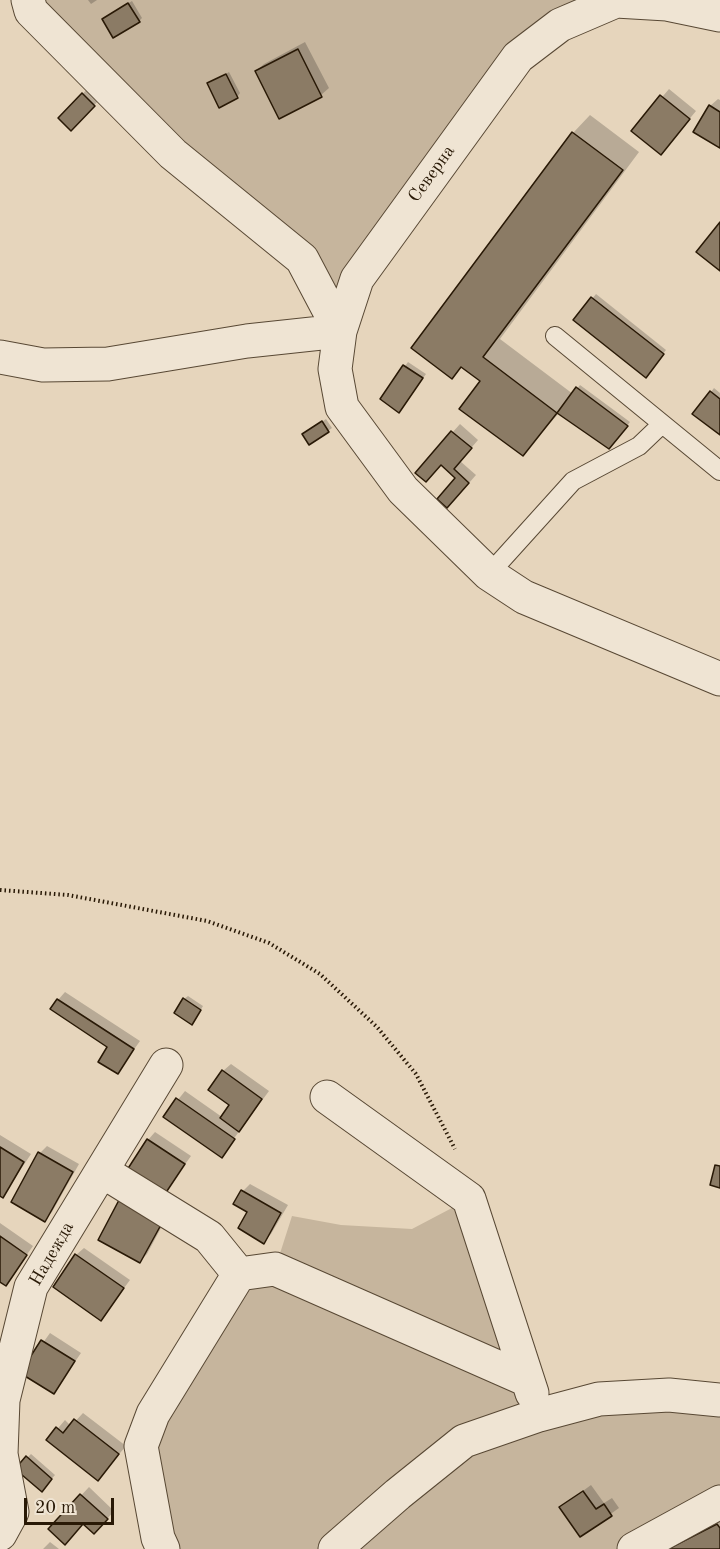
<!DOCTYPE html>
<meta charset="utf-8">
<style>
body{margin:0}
#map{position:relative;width:720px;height:1549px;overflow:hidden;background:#e6d5bc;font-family:"Old Standard TT",serif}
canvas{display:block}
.scale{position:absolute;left:24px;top:1498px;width:90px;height:27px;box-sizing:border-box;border:3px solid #291906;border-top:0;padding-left:8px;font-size:18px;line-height:21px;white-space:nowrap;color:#291906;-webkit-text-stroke:4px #efe4d3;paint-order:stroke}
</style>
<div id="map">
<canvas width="720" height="1549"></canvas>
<div class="scale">20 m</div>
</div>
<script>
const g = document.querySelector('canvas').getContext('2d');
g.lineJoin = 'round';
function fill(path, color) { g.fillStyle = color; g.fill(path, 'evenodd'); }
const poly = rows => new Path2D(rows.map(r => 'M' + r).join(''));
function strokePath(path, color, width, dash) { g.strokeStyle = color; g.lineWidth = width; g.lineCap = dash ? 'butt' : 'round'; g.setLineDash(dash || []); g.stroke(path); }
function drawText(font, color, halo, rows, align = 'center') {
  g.font = font + ' "Old Standard TT",serif'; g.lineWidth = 5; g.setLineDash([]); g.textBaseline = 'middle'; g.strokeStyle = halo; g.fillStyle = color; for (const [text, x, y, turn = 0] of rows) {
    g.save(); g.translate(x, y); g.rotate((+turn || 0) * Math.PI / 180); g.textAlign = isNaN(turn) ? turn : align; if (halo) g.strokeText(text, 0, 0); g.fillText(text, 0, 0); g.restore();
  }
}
fill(poly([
 [30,0,720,0,658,3,560,25,340,331,302,259],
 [469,1199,539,1415,720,1400,720,1502,634,1549,163,1549,153,1414,239,1274,275,1269,292,1216,341,1225,412,1229]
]), '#c6b59d');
fill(poly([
 [88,0,97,0,91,4],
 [132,1,142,18,139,21,107,16],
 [305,42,329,88,321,95,280,117,256,71,264,64],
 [229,72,240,93,237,97,209,84],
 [90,86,102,97,71,129,60,118],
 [669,89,696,111,668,145,634,130],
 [718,99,720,100,720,147,710,106],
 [590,115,639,152,500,339,573,394,580,385,630,422,613,444,559,413,523,454,482,381,462,366,451,377,573,133],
 [596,294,666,350,649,372,575,320],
 [408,362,426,374,402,408,382,399],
 [714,388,720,393,720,433,711,392],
 [326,419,332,428,328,431,304,434],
 [460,424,478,440,460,461,476,475,455,499,458,478,441,464,417,472],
 [65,992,140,1041,118,1072,110,1046,58,1000],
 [188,996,203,1006,195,1020,184,999],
 [231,1064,269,1091,221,1156,165,1116,185,1091,222,1117,231,1105,223,1071],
 [155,1132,191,1156,165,1192,148,1140],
 [0,1135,31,1154,3,1196,0,1194],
 [47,1146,79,1164,52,1212,45,1220,40,1153],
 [250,1184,288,1205,271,1234,264,1242,243,1191],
 [121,1201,168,1215,147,1254,140,1261],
 [0,1223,33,1246,6,1284,0,1280],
 [84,1248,130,1280,101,1319,76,1255],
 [50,1333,81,1353,54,1392,22,1372],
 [83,1413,126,1446,98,1479,48,1440,65,1420,71,1426],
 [31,1454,55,1475,42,1490,17,1468],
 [591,1485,604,1503,612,1498,619,1508,581,1535,561,1507],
 [89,1487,114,1511,102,1525,83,1522,50,1529],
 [720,1520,720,1549,663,1549],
 [50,1542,59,1549,43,1549]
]), '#0003');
const building = poly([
 [128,3,140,22,113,38,102,19,128,3],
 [298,49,322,97,279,119,255,71,298,49],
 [226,74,238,98,219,108,207,83,226,74],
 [82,93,95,106,71,131,58,118,82,93],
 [660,95,690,119,661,155,631,131,660,95],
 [709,105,720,112,720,148,693,132,709,105],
 [572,132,623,170,483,357,557,413,523,456,459,409,480,381,461,367,452,379,411,348,572,132],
 [720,222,720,271,696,252,720,222],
 [591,297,664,354,646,378,573,320,591,297],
 [403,365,423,378,399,413,380,399,403,365],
 [576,387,628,426,609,449,557,413,576,387],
 [710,391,720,399,720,435,692,414,710,391],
 [322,421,329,432,309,445,302,434,322,421],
 [451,431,472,448,454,469,469,483,447,508,437,499,455,478,441,465,426,482,415,473,451,431],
 [183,998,201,1010,192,1025,174,1013,183,998],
 [57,999,134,1049,118,1074,98,1062,107,1047,50,1009,57,999],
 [222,1070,262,1099,239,1132,220,1118,229,1105,208,1090,222,1070],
 [176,1098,235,1139,222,1158,163,1117,176,1098],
 [147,1139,185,1164,165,1194,127,1170,147,1139],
 [0,1147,24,1162,3,1198,0,1196,0,1147],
 [38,1152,73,1172,45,1222,11,1202,38,1152],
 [715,1165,720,1166,720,1188,710,1185,715,1165],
 [241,1190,281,1213,264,1244,238,1228,247,1212,233,1204,241,1190],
 [119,1200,162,1223,140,1263,98,1240,119,1200],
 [0,1236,27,1255,6,1286,0,1282,0,1236],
 [75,1254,124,1288,101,1321,53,1287,75,1254],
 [41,1340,75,1361,54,1394,20,1373,41,1340],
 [74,1419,119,1454,98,1481,46,1440,56,1427,63,1433,74,1419],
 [26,1456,52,1479,42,1492,15,1469,26,1456],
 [583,1491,596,1509,604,1504,612,1516,580,1537,559,1507,583,1491],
 [80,1494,108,1519,94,1534,83,1524,65,1545,48,1529,80,1494],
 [717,1524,720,1528,720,1549,668,1549,717,1524]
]);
fill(building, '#8b7b65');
strokePath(building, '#291906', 1.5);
const service = poly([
 [555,336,720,471],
 [489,574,573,481,639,446,661,425]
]);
const minor = poly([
 [720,15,667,4,616,1,560,25,518,57,357,279,340,331,335,369,342,407,403,490,489,574,524,597,720,679],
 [0,357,43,365,108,364,247,341,340,331,302,259,173,154,31,11,28,0],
 [327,1097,469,1199,532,1393],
 [102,1171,209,1237,239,1274,275,1269,527,1380],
 [0,1534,12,1512,1,1454,3,1400,31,1287,166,1065],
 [163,1549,158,1538,141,1446,153,1414,239,1274],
 [335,1549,398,1494,464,1441,539,1415,599,1399,669,1395,720,1400],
 [634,1549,720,1502]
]);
strokePath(service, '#584834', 20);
strokePath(minor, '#584834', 35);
strokePath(poly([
 [0,890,68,895,207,921,269,943,320,974,377,1027,416,1074,455,1149]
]), '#291906', 4, [1.5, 3]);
strokePath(service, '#efe4d3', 18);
strokePath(minor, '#efe4d3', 33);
drawText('18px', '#291906', '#efe4d3', [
 ["Северна",432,174,-54],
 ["Надежда",52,1254,-60]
]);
</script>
